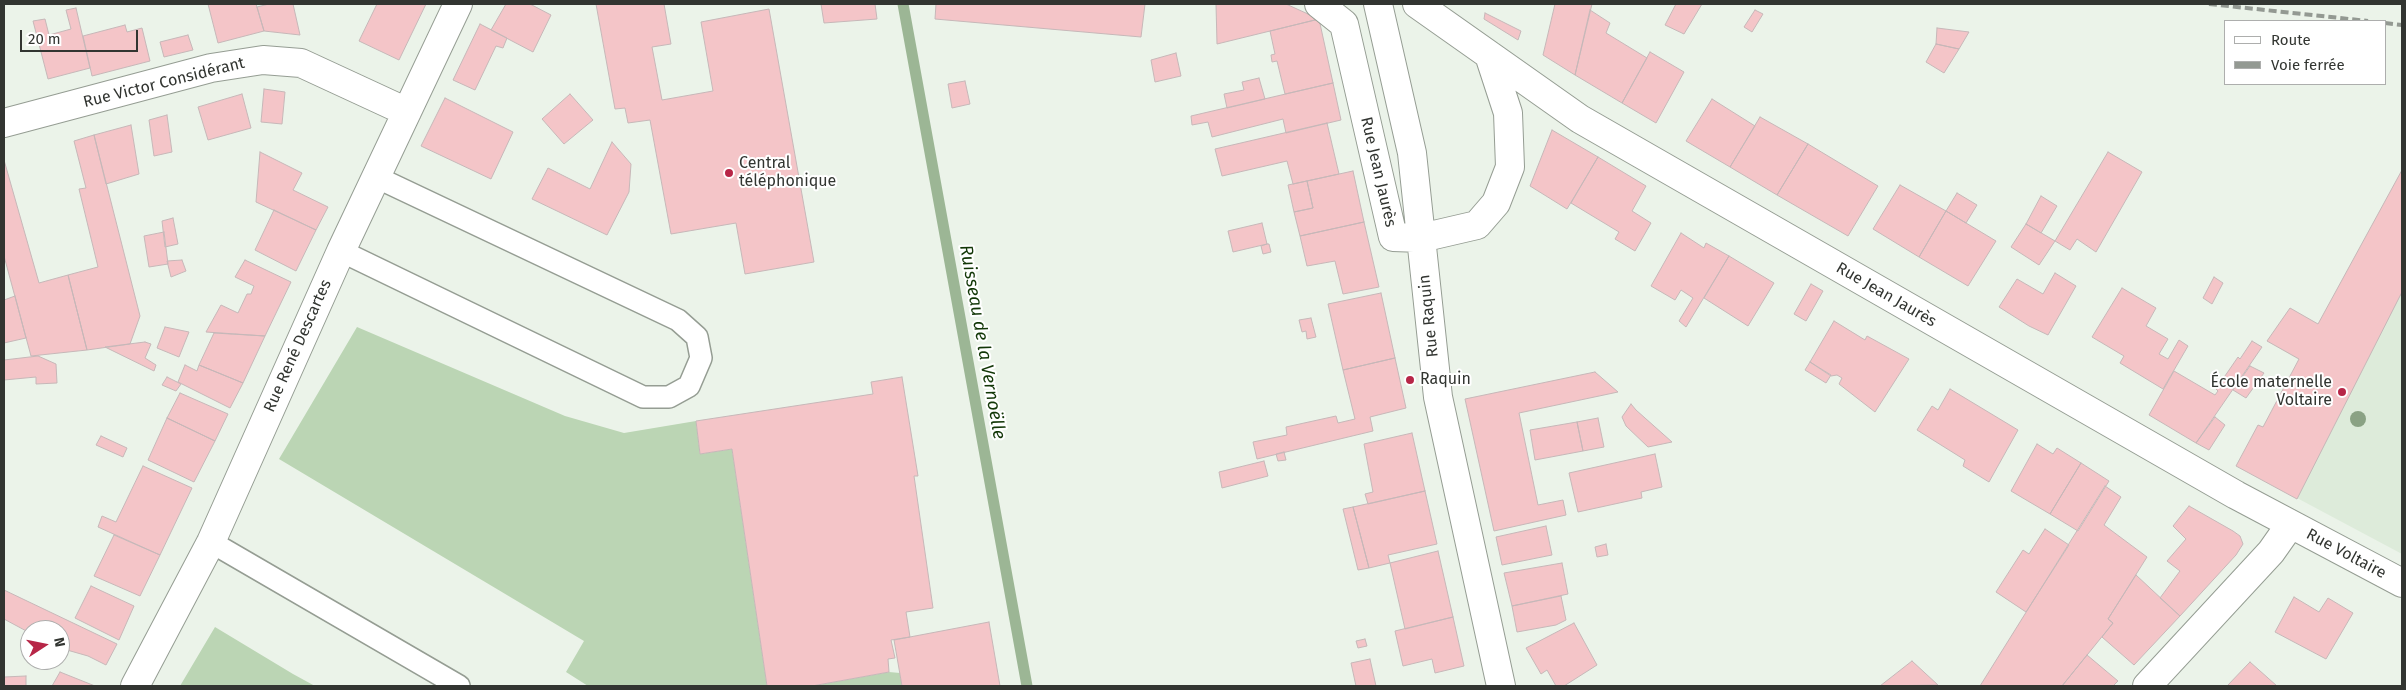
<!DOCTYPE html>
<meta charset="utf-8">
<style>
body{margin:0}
#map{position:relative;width:2406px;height:690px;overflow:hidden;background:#ebf3e9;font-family:"Fira Sans",sans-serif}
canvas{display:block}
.frame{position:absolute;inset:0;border:5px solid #323531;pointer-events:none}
.legend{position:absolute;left:2224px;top:20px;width:162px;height:65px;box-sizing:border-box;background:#fff;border:1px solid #adaead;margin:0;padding:6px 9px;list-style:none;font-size:15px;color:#323531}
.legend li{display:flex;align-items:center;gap:10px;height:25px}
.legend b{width:25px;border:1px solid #adaead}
.north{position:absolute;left:20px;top:620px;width:50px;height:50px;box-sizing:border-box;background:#fff;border:1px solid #adaead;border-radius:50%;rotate:79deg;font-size:14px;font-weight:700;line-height:20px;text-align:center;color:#323531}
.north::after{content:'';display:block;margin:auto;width:18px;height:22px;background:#b72647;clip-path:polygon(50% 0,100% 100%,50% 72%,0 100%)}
.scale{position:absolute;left:20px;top:30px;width:118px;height:22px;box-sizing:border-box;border:2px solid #323531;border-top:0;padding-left:6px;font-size:15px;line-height:18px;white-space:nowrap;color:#323531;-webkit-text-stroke:4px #fff;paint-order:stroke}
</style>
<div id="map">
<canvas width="2406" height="690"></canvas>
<div class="frame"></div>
<ul class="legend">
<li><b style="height:6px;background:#fff"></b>Route</li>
<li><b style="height:6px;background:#939992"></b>Voie ferrée</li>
</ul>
<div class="north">N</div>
<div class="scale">20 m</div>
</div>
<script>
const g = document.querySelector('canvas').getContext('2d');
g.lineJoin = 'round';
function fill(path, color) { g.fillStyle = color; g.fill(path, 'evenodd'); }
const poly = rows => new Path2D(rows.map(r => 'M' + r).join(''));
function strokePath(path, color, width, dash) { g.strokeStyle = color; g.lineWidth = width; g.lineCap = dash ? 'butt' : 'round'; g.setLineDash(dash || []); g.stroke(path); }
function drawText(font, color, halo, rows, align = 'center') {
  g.font = font + ' "Fira Sans",sans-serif'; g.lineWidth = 4; g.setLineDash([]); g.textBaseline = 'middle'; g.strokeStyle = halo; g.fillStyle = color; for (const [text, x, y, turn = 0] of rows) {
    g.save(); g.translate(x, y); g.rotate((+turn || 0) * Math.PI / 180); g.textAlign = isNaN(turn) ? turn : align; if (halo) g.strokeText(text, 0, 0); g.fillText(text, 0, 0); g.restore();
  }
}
fill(poly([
 [2402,170,2402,554,2237,466,2258,425,2263,427,2299,360,2267,341,2290,308,2318,324]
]), '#ddebda');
fill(poly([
 [357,327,565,416,624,433,696,421,700,454,732,449,767,686,588,686,566,672,584,641,279,459],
 [215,627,293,674,315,686,180,686],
 [889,672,900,673,902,686,812,686]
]), '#bbd5b4');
strokePath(poly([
 [903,4,1027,686]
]), '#9cb695', 11);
const building = poly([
 [208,4,256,4,264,31,218,43,208,4],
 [269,4,293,4,300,35,264,31,257,7,269,4],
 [377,4,426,4,399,60,359,41,377,4],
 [506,4,530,4,551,15,533,52,491,30,506,4],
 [596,4,664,4,671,44,652,47,662,100,713,91,701,22,769,9,814,262,745,274,736,223,671,234,650,120,628,123,625,108,615,109,596,4],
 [821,4,875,4,877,19,824,23,821,4],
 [936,4,1145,4,1141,37,935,19,936,4],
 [1216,4,1286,4,1319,19,1217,44,1216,4],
 [1555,4,1592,4,1575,75,1543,55,1555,4],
 [1676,4,1702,4,1684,34,1665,25,1676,4],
 [76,8,90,68,48,79,33,21,45,19,49,35,71,29,66,10,76,8],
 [1590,10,1610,23,1606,33,1647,58,1622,103,1575,75,1590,10],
 [1755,10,1763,14,1752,32,1744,27,1755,10],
 [1485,13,1521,31,1518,40,1484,19,1485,13],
 [1319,19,1333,83,1285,94,1277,61,1272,62,1271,55,1275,54,1270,31,1319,19],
 [480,24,507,38,503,48,496,46,475,90,453,80,480,24],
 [125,25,127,32,142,28,150,61,92,76,83,36,125,25],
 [1937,28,1969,32,1959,49,1936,44,1937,28],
 [188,35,193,50,164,57,160,42,188,35],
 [1936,44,1959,49,1944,73,1926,62,1936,44],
 [1650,52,1684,72,1656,123,1622,103,1650,52],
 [1176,53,1181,76,1155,82,1151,60,1176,53],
 [1259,78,1265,99,1227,108,1224,94,1244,90,1242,82,1259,78],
 [965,81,970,104,952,108,948,84,965,81],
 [1333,83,1341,120,1286,133,1283,119,1212,137,1208,122,1192,125,1191,116,1333,83],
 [264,89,285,92,282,124,261,122,264,89],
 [242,94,251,128,208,140,198,107,242,94],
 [570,94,593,120,564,144,542,119,570,94],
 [445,98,513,132,491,179,421,146,445,98],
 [1712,99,1755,126,1730,167,1686,141,1712,99],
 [167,115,172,152,154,156,149,120,167,115],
 [1760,117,1808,144,1777,195,1730,167,1760,117],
 [1327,123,1339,174,1293,184,1287,161,1222,176,1215,149,1327,123],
 [131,125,139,174,106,184,94,135,131,125],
 [1552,130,1598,157,1567,209,1530,186,1552,130],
 [94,135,140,316,130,344,87,350,68,275,98,267,79,189,86,188,74,141,94,135],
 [612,142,631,164,629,192,607,235,532,199,548,168,590,189,612,142],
 [1808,144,1878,186,1848,236,1777,195,1808,144],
 [260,152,302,173,293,190,328,207,316,230,256,202,260,152],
 [2108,152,2142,172,2096,252,2077,239,2070,250,2055,241,2108,152],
 [1598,157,1646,186,1632,211,1651,223,1635,251,1615,239,1619,232,1571,203,1598,157],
 [4,160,39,283,68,275,87,350,31,356,4,256,4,160],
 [2402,170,2402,292,2297,499,2236,466,2258,425,2263,427,2299,359,2267,341,2290,308,2318,324,2402,170],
 [1353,171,1364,222,1300,236,1294,212,1313,208,1307,181,1353,171],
 [1307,181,1313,208,1294,212,1288,185,1307,181],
 [1900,185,1946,211,1919,257,1873,229,1900,185],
 [1957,193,1977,205,1966,223,1946,211,1957,193],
 [2041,196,2057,206,2041,233,2026,224,2041,196],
 [274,210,316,230,296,271,255,250,274,210],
 [1946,211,1996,241,1968,286,1919,257,1946,211],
 [173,218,178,244,165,247,162,221,173,218],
 [1364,222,1379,287,1343,294,1335,261,1307,266,1300,236,1364,222],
 [1262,223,1267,244,1233,252,1228,231,1262,223],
 [2026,224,2055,241,2039,265,2011,247,2026,224],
 [164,232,168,264,149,267,144,236,164,232],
 [1681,233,1704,248,1706,243,1729,256,1686,327,1679,321,1693,298,1681,290,1675,300,1651,286,1681,233],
 [1267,244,1269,244,1271,252,1263,254,1261,246,1267,244],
 [1729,256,1774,283,1748,326,1704,298,1729,256],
 [182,260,186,271,171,277,167,261,182,260],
 [245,260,291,282,265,336,206,332,221,305,238,313,247,294,251,294,254,286,235,277,245,260],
 [2055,273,2076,286,2048,335,2029,326,1999,307,2017,279,2043,294,2055,273],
 [2214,277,2223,283,2212,304,2203,298,2214,277],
 [1811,284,1823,291,1806,321,1794,314,1811,284],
 [2122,288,2156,308,2146,326,2168,339,2159,354,2168,359,2179,340,2188,346,2163,389,2120,363,2124,356,2092,337,2122,288],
 [1381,293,1395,358,1343,370,1328,304,1381,293],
 [15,296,26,338,4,343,4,300,15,296],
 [1311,318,1316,337,1307,339,1306,331,1302,332,1299,320,1311,318],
 [1834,321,1865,340,1867,336,1909,359,1875,412,1839,384,1842,378,1837,375,1831,376,1810,362,1834,321],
 [165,327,189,332,179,357,157,348,165,327],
 [214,333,265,336,243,383,199,365,214,333],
 [2252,341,2262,347,2196,443,2149,415,2174,371,2215,395,2218,391,2216,389,2238,357,2240,359,2252,341],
 [145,342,151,344,145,358,156,365,154,371,105,347,145,342],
 [38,356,56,364,57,383,36,384,36,377,4,380,4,393,4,360,38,356],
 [1395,358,1406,408,1370,417,1373,431,1257,459,1253,442,1287,435,1286,427,1336,416,1338,423,1355,419,1343,370,1395,358],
 [1810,362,1831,375,1826,383,1805,370,1810,362],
 [185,365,197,371,199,365,243,383,230,408,178,382,185,365],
 [2250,366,2264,373,2246,398,2233,390,2250,366],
 [1595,372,1618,392,1519,413,1538,505,1563,500,1566,515,1494,531,1465,399,1595,372],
 [167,377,181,384,176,391,162,385,167,377],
 [902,377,918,476,914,476,933,608,906,612,910,637,891,640,895,658,888,659,889,672,812,686,767,686,732,449,700,454,696,421,873,394,871,382,902,377],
 [1950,389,2018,430,1989,482,1963,466,1965,460,1917,430,1932,406,1938,410,1950,389],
 [180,393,228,414,215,441,167,418,180,393],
 [1631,404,1636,410,1672,442,1648,447,1626,426,1622,417,1631,404],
 [2215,417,2225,425,2209,450,2196,443,2215,417],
 [167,418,215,441,194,482,148,460,167,418],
 [1598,418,1604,447,1583,451,1577,422,1598,418],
 [1577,422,1583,451,1535,460,1530,430,1577,422],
 [1412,433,1425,491,1368,504,1365,494,1373,492,1364,444,1412,433],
 [101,436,127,448,123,457,96,445,101,436],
 [2037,444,2053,454,2057,448,2081,463,2050,514,2011,491,2037,444],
 [1284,452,1286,460,1278,461,1276,454,1284,452],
 [1655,454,1662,487,1641,492,1642,498,1578,512,1569,473,1655,454],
 [1264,461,1268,476,1222,488,1219,472,1264,461],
 [2081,463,2109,481,2078,531,2050,514,2081,463],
 [143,466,192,488,160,555,98,527,102,516,116,522,143,466],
 [2105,486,2121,497,2104,525,2147,557,2108,619,2113,623,2062,686,1980,686,2105,486],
 [1425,491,1437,544,1388,555,1390,563,1369,568,1353,507,1425,491],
 [2189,506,2233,531,2240,536,2243,544,2236,555,2180,616,2160,598,2180,571,2167,561,2186,539,2173,526,2189,506],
 [1353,507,1369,568,1358,570,1343,509,1353,507],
 [1546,526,1552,555,1502,565,1496,537,1546,526],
 [2045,529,2069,545,2026,612,1996,592,2023,550,2029,554,2045,529],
 [114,535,160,555,140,596,94,576,114,535],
 [1606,544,1608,555,1597,557,1595,547,1606,544],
 [1438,551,1453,617,1405,629,1390,563,1438,551],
 [1562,563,1568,594,1512,606,1504,573,1562,563],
 [2136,575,2180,616,2134,665,2102,637,2113,623,2108,619,2136,575],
 [91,586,134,606,119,640,75,618,91,586],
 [4,590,117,644,106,665,88,656,60,648,60,630,30,630,30,633,4,619,4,590],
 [1561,596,1566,620,1556,625,1517,632,1512,606,1561,596],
 [2294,597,2319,612,2328,598,2353,613,2326,659,2275,632,2294,597],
 [1453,617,1464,666,1435,673,1432,659,1403,666,1395,631,1453,617],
 [989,622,1000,686,902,686,894,640,989,622],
 [1574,623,1597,665,1564,686,1556,686,1547,670,1541,674,1526,648,1574,623],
 [1365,639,1367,646,1358,648,1356,641,1365,639],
 [2087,655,2118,681,2113,686,2062,686,2087,655],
 [1370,659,1376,686,1356,686,1351,663,1370,659],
 [1912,661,1938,685,1880,686,1912,661],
 [2250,662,2277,686,2227,686,2250,662],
 [60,672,95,686,52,686,60,672],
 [26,676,26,686,4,686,4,677,26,676]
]);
fill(building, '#f4c5c8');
strokePath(building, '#c6b7b8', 1);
const service = poly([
 [341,251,643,397,669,397,689,386,701,358,697,337,678,320,376,177],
 [211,542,459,686]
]);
const minor = poly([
 [1319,4,1344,24,1393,237,1421,238,1477,225,1496,203,1510,167,1508,113,1489,55],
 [1378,4,1412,153,1438,397,1501,686],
 [1417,4,1580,119,2236,495,2402,583],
 [4,123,211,68,263,60,301,63,407,112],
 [135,686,211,542,341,251,458,4],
 [2147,686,2271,552,2290,525]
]);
strokePath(service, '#959d93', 24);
strokePath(minor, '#959d93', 30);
strokePath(service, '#fff', 21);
strokePath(minor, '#fff', 28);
strokePath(poly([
 [2209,4,2368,21],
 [2385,23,2402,25]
]), '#939992', 4, [8, 4]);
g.fillStyle = '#8aa284';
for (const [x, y] of [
 [2358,419]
]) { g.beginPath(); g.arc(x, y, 8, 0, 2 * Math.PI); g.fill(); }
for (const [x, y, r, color] of [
 [729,173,5,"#b72647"],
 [1410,380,5,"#b72647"],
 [2342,392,5,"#b72647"]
]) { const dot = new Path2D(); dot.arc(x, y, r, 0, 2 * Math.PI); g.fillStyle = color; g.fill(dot); strokePath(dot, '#fff', 2); }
drawText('16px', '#323531', '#fff', [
 ["Rue Victor Considérant",164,83,-14],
 ["Rue Jean Jaurès",1378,172,77],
 ["Rue Jean Jaurès",1886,295,30],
 ["Rue Raquin",1429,316,-96],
 ["Rue René Descartes",298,346,-66],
 ["Rue Voltaire",2346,554,28]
]);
drawText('16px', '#323531', '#fff', [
 ["Central",739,164],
 ["téléphonique",739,182],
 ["Raquin",1420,380],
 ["École maternelle",2332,383,"right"],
 ["Voltaire",2332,401,"right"]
], 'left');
drawText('italic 18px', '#123707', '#fff', [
 ["Ruisseau de la Vernoëlle",982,342,80]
]);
</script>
